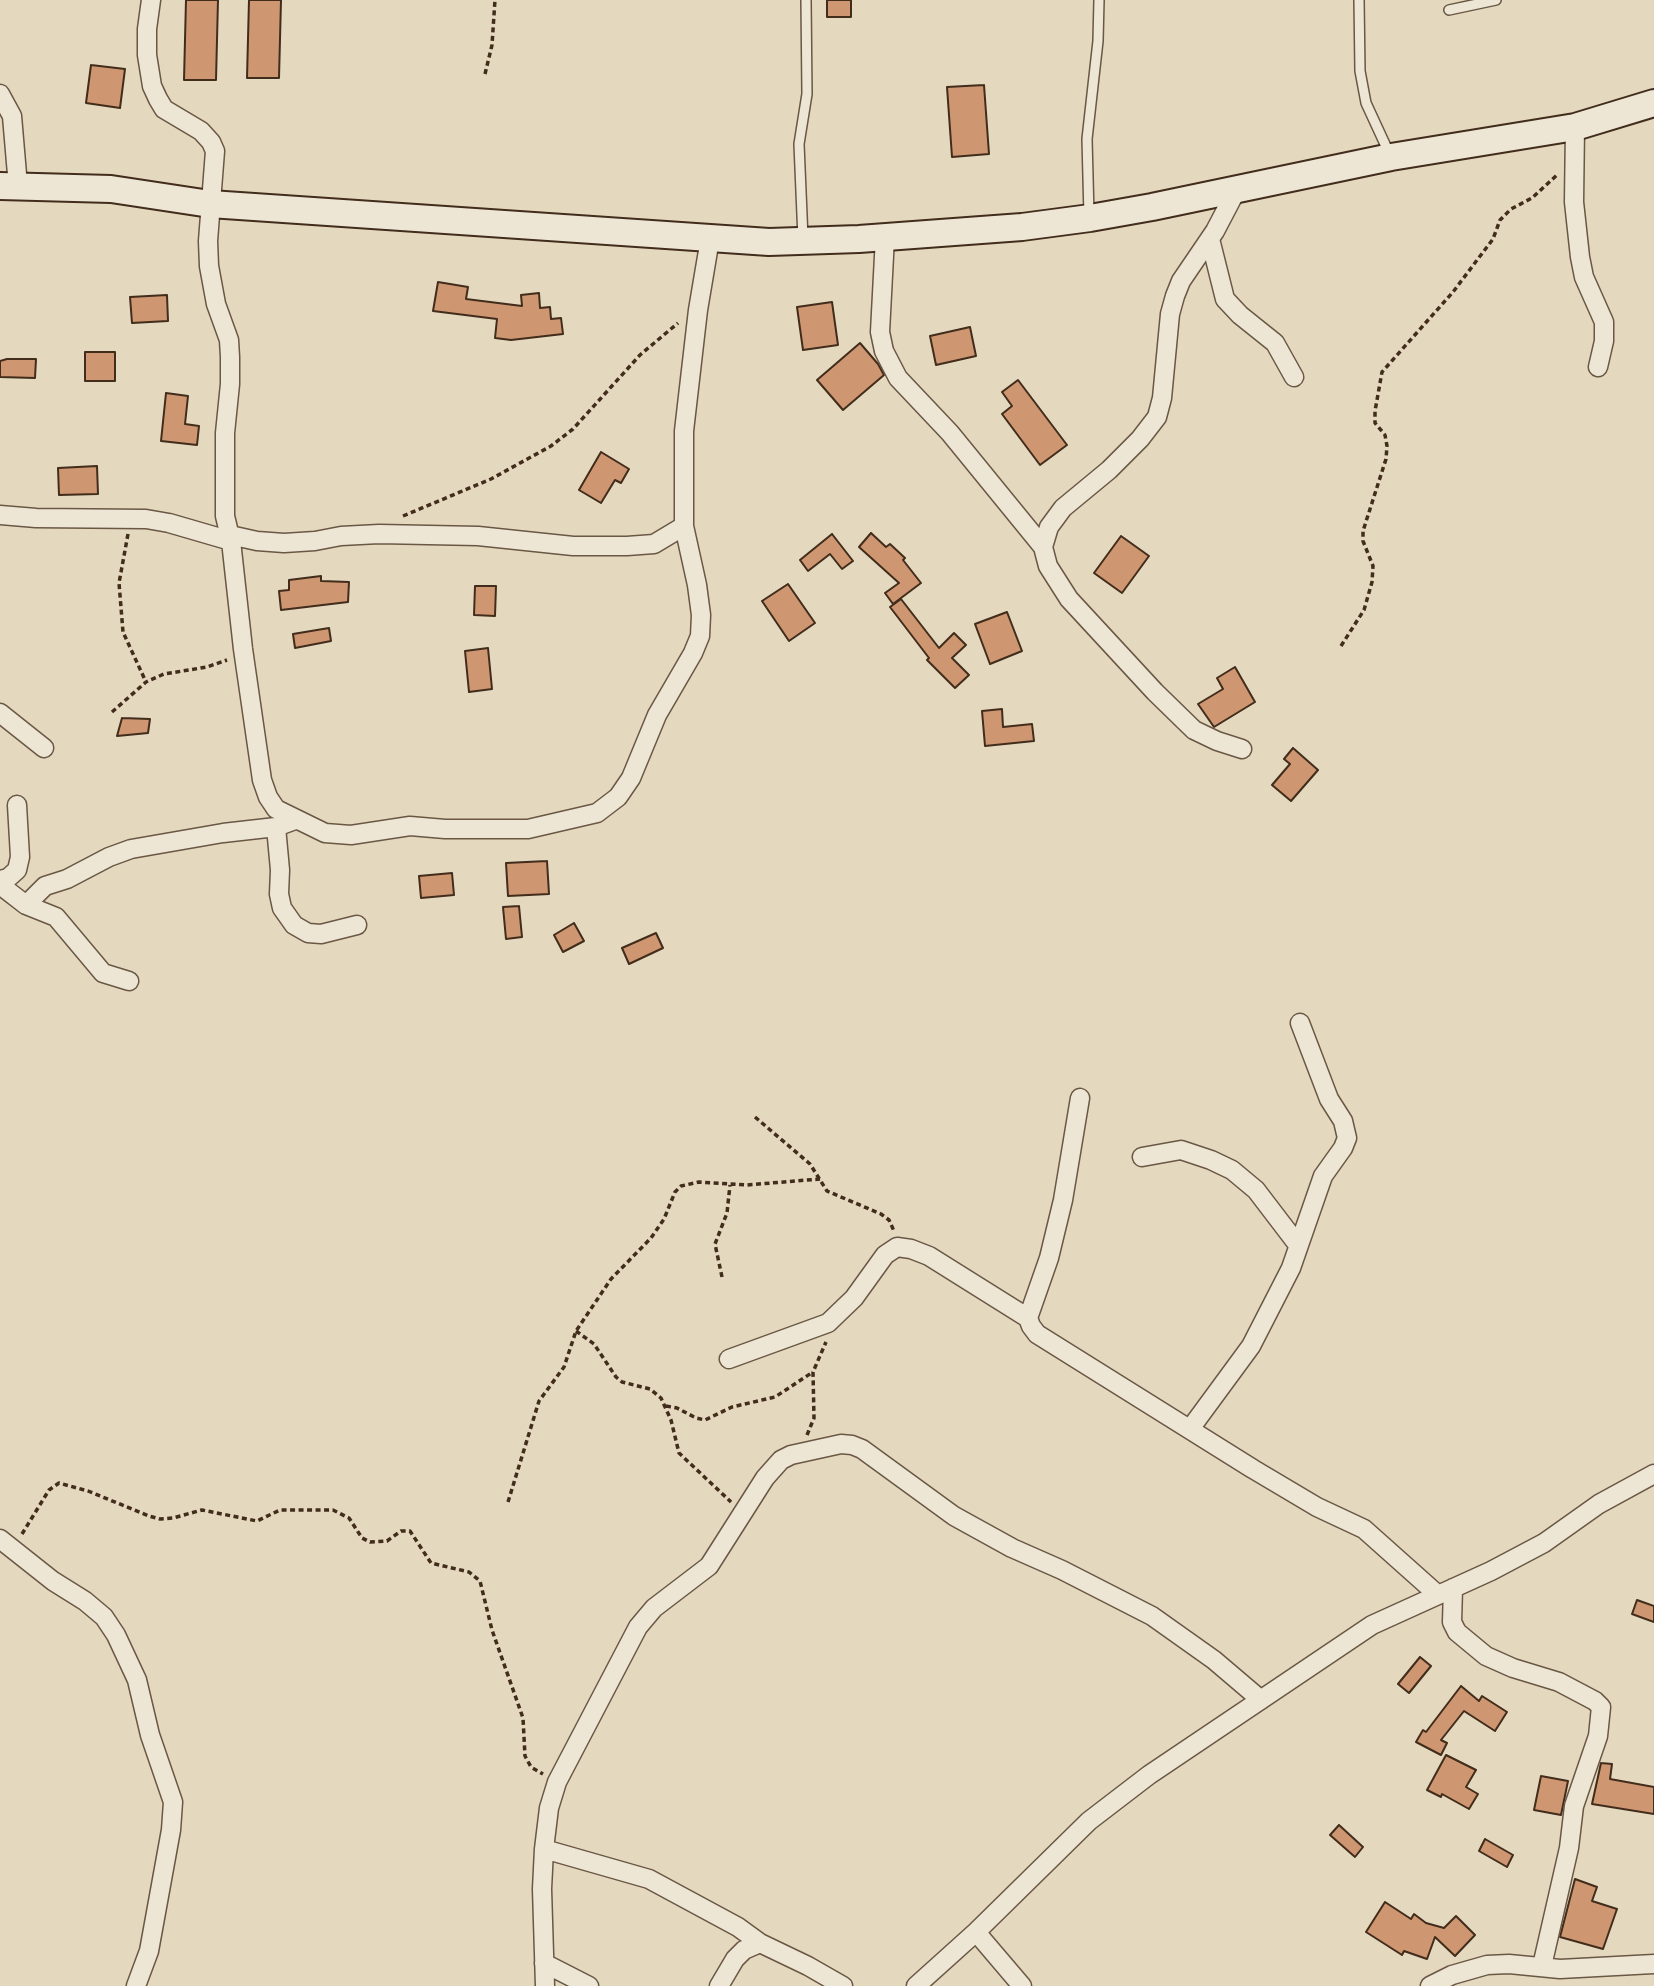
<!DOCTYPE html>
<style>
body{margin:0}
canvas{display:block;background:#e4d8bf}
</style>
<canvas width="1654" height="1986"></canvas>
<script>
const g = document.querySelector('canvas').getContext('2d');
g.lineJoin = 'round';
function fill(path, color) { g.fillStyle = color; g.fill(path, 'evenodd'); }
const poly = rows => new Path2D(rows.map(r => 'M' + r).join(''));
function strokePath(path, color, width, dash) { g.strokeStyle = color; g.lineWidth = width; g.lineCap = dash ? 'butt' : 'round'; g.setLineDash(dash || []); g.stroke(path); }
const building = poly([
 [186,0,218,0,216,80,184,80,186,0],
 [249,0,281,0,279,78,247,78,249,0],
 [827,0,851,0,851,17,827,17,827,0],
 [91,65,125,69,120,108,86,103,91,65],
 [984,85,989,154,952,157,947,87,984,85],
 [438,282,468,287,466,299,522,306,521,295,539,293,540,308,550,307,551,319,561,318,563,334,511,340,495,338,497,319,433,311,438,282],
 [167,295,168,321,132,323,130,297,167,295],
 [832,302,838,345,803,350,797,307,832,302],
 [970,327,976,356,936,365,930,336,970,327],
 [860,343,878,364,884,375,843,410,817,380,860,343],
 [85,352,115,352,115,381,85,381,85,352],
 [7,359,36,359,35,378,0,377,0,361,7,359],
 [1018,380,1067,445,1040,465,1002,414,1012,406,1002,392,1018,380],
 [166,393,188,396,185,424,199,426,197,445,161,441,166,393],
 [601,452,629,469,621,483,615,480,601,503,579,490,601,452],
 [97,466,98,494,59,495,58,468,97,466],
 [871,533,886,547,890,544,905,558,903,560,921,583,893,604,885,593,899,583,859,547,871,533],
 [832,534,853,561,842,569,830,554,808,571,800,560,832,534],
 [1121,536,1149,556,1122,593,1094,573,1121,536],
 [321,576,321,581,349,582,348,602,281,610,279,591,289,590,289,580,321,576],
 [788,584,815,623,789,641,762,601,788,584],
 [475,586,496,586,495,616,474,615,475,586],
 [901,599,939,648,954,633,966,645,952,658,969,675,955,688,927,660,929,658,890,607,901,599],
 [1007,612,1022,651,990,664,975,624,1007,612],
 [329,628,331,641,295,648,293,634,329,628],
 [488,648,492,689,469,692,465,651,488,648],
 [1235,667,1255,702,1214,727,1198,704,1223,689,1217,678,1235,667],
 [1002,709,1003,727,1032,724,1034,741,985,746,982,711,1002,709],
 [122,718,150,719,148,733,117,736,122,718],
 [1293,748,1318,770,1291,801,1272,785,1290,764,1284,759,1293,748],
 [547,861,549,894,508,896,506,863,547,861],
 [452,873,454,895,421,898,419,876,452,873],
 [519,906,522,937,506,939,503,907,519,906],
 [574,923,584,941,563,952,554,935,574,923],
 [656,933,663,948,629,964,622,948,656,933],
 [1637,1600,1654,1606,1654,1622,1632,1614,1637,1600],
 [1420,1657,1431,1666,1409,1693,1398,1684,1420,1657],
 [1461,1686,1479,1701,1482,1696,1507,1712,1495,1731,1464,1711,1441,1740,1447,1743,1441,1755,1416,1742,1423,1730,1426,1732,1461,1686],
 [1446,1755,1476,1770,1466,1787,1478,1794,1469,1809,1442,1794,1441,1797,1427,1790,1446,1755],
 [1601,1763,1612,1764,1610,1779,1654,1787,1654,1814,1592,1804,1601,1763],
 [1541,1776,1568,1781,1561,1815,1534,1810,1541,1776],
 [1339,1825,1363,1847,1355,1857,1330,1835,1339,1825],
 [1485,1839,1513,1855,1507,1867,1479,1851,1485,1839],
 [1575,1879,1597,1887,1592,1901,1617,1909,1603,1949,1560,1937,1575,1879],
 [1385,1902,1411,1919,1414,1914,1426,1923,1444,1928,1456,1916,1475,1935,1455,1956,1435,1937,1427,1959,1404,1951,1402,1955,1366,1932,1385,1902]
]);
fill(building, '#ce9771');
strokePath(building, '#422c1b', 2);
const service = poly([
 [1359,0,1360,71,1366,103,1390,155],
 [1449,10,1496,0],
 [1089,216,1087,139,1098,41,1099,0],
 [803,239,799,144,807,94,806,0]
]);
const minor = poly([
 [151,0,147,29,147,55,152,86,158,99,164,109,201,131,211,142,215,151,208,241,209,266,216,304,229,340,230,357,230,384,225,433,225,516,231,541,243,649,262,780,268,797,276,809,325,833,351,835,410,826,445,829,528,829,597,813,618,797,631,778,657,715,693,653,700,636,701,615,697,585,684,526,684,431,698,310,710,239],
 [0,94,12,116,18,186],
 [1575,127,1574,202,1580,257,1584,277,1604,322,1604,341,1598,367],
 [1237,189,1215,231,1181,281,1175,296,1170,314,1162,398,1157,417,1140,439,1109,470,1063,508,1049,527,1043,547,1048,566,1069,599,1155,692,1194,730,1217,741,1242,749],
 [885,237,880,332,884,351,898,378,950,433,1043,547],
 [1210,239,1225,299,1240,315,1275,343,1294,377],
 [0,515,36,518,146,519,169,523,231,541],
 [230,535,257,541,284,543,315,541,341,536,379,534,478,536,573,546,627,546,654,544,684,526],
 [0,713,44,748],
 [276,827,280,870,279,894,282,908,294,925,308,933,321,934,357,925],
 [0,880,8,878,17,870,20,857,17,805],
 [0,885,26,905,56,917,103,973,129,981],
 [26,905,45,886,67,879,109,857,131,849,223,833,276,827,295,820],
 [1080,1098,1063,1200,1049,1258,1028,1318,1031,1326,1037,1334,1253,1469,1317,1507,1364,1529,1438,1595],
 [1142,1157,1181,1150,1211,1160,1232,1170,1256,1190,1298,1245],
 [729,1359,828,1323,854,1298,885,1255,897,1247,911,1249,929,1256,1028,1318],
 [1190,1429,1251,1346,1291,1268,1323,1176,1343,1148,1347,1138,1343,1121,1329,1099,1300,1023],
 [0,1539,53,1581,85,1601,104,1617,116,1635,137,1680,150,1735,173,1802,171,1830,149,1951,136,1986],
 [1453,1588,1452,1622,1457,1632,1486,1656,1513,1668,1559,1682,1595,1701,1601,1707,1598,1736,1574,1806,1569,1848,1542,1966],
 [544,1849,649,1879,738,1927,760,1943,808,1966,843,1986],
 [976,1932,1022,1986],
 [544,1963,589,1986],
 [545,1986,542,1889,544,1849,549,1808,557,1782,638,1627,654,1608,709,1566,765,1478,781,1460,791,1455,841,1444,852,1445,862,1449,954,1516,1012,1548,1062,1570,1152,1616,1214,1660,1261,1700],
 [719,1986,735,1959,744,1950,760,1943],
 [916,1986,976,1932,1089,1821,1149,1775,1372,1625,1491,1571,1544,1543,1599,1504,1654,1474],
 [1430,1986,1452,1975,1487,1965,1509,1964,1560,1969,1654,1964]
]);
const secondary = poly([
 [0,186,111,189,210,204,769,242,859,239,1022,227,1090,218,1152,207,1391,157,1575,127,1654,103]
]);
strokePath(service, '#6a5744', 12);
strokePath(minor, '#6a5744', 21);
strokePath(secondary, '#422c1b', 30);
strokePath(poly([
 [485,74,492,45,495,0],
 [403,516,491,479,551,446,573,429,640,355,678,323],
 [128,534,119,583,123,632,146,682],
 [1341,646,1364,610,1372,582,1373,566,1363,541,1363,531,1386,459,1387,446,1385,435,1375,423,1375,411,1382,372,1453,292,1493,239,1500,220,1511,209,1532,198,1557,175],
 [112,712,146,682,164,674,207,667,227,660],
 [755,1117,810,1164,827,1191,881,1214,889,1220,894,1231],
 [722,1277,715,1244,727,1213,730,1185],
 [576,1331,594,1344,616,1377,622,1382,650,1389,661,1398,671,1420,679,1453,731,1502],
 [666,1406,677,1408,696,1418,705,1420,732,1407,775,1397,813,1372],
 [807,1435,814,1418,813,1372,826,1342],
 [508,1502,539,1401,564,1367,576,1331,611,1279,651,1238,664,1219,675,1192,681,1186,699,1182,747,1185,820,1179],
 [22,1534,49,1490,59,1483,88,1491,149,1516,160,1519,173,1518,202,1510,257,1521,280,1510,333,1510,349,1518,362,1538,370,1542,387,1541,401,1531,410,1531,431,1563,469,1572,480,1581,492,1630,523,1718,525,1756,531,1767,543,1774]
]), '#422c1b', 3.5, [5, 3.5]);
strokePath(service, '#ede6d5', 9);
strokePath(minor, '#ede6d5', 18);
strokePath(secondary, '#ede6d5', 26);
</script>
